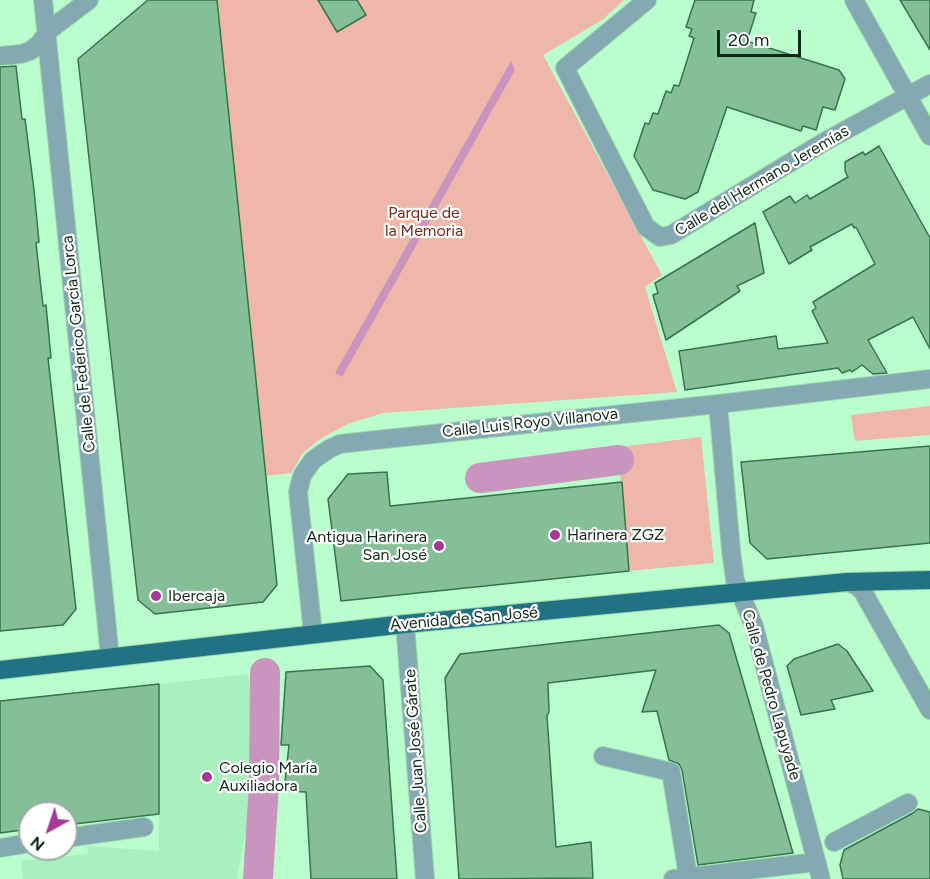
<!DOCTYPE html>
<meta charset="utf-8">
<style>
body{margin:0}
#map{position:relative;width:930px;height:879px;overflow:hidden;background:#bafece;font-family:Figtree,sans-serif}
canvas{display:block}
.north{position:absolute;left:18px;top:801px;width:60px;height:60px;box-sizing:border-box;background:#fff;border:2px solid #9faaa3;border-radius:50%;rotate:220deg;font-size:16px;font-weight:700;line-height:24px;text-align:center;color:#0f2a18}
.north::after{content:'';display:block;margin:auto;width:21px;height:27px;background:#a63897;clip-path:polygon(50% 0,100% 100%,50% 72%,0 100%)}
.scale{position:absolute;left:717px;top:30px;width:84px;height:27px;box-sizing:border-box;border:3px solid #0f2a18;border-top:0;padding-left:8px;font-size:18px;line-height:21px;white-space:nowrap;color:#0f2a18;-webkit-text-stroke:4px #fff;paint-order:stroke}
</style>
<div id="map">
<canvas width="930" height="879"></canvas>
<div class="north">N</div>
<div class="scale">20 m</div>
</div>
<script>
const g = document.querySelector('canvas').getContext('2d');
g.lineJoin = 'round';
function fill(path, color) { g.fillStyle = color; g.fill(path, 'evenodd'); }
const poly = rows => new Path2D(rows.map(r => 'M' + r).join(''));
function strokePath(path, color, width, dash) { g.strokeStyle = color; g.lineWidth = width; g.lineCap = dash ? 'butt' : 'round'; g.setLineDash(dash || []); g.stroke(path); }
function drawText(font, color, halo, rows, align = 'center') {
  g.font = font + ' Figtree,sans-serif'; g.lineWidth = 4.5; g.setLineDash([]); g.textBaseline = 'middle'; g.strokeStyle = halo; g.fillStyle = color; for (const [text, x, y, turn = 0] of rows) {
    g.save(); g.translate(x, y); g.rotate((+turn || 0) * Math.PI / 180); g.textAlign = isNaN(turn) ? turn : align; if (halo) g.strokeText(text, 0, 0); g.fillText(text, 0, 0); g.restore();
  }
}
fill(poly([
 [248,674,255,722,250,722,254,756,252,757,254,781,250,782,251,803,237,879,23,879,21,861,88,854,87,846,159,851,159,684]
]), '#a8f1be');
fill(poly([
 [217,0,624,0,602,20,543,55,662,275,645,287,677,392,383,413,348,424,320,439,303,453,291,473,264,476],
 [930,406,930,435,855,441,851,415],
 [701,437,714,563,629,571,618,447]
]), '#efb7aa');
fill(poly([
 [511,61,515,70,342,377,335,373]
]), '#c995bf');
strokePath(poly([
 [480,478,619,460],
 [258,879,264,784,265,673]
]), '#c995bf', 30);
const building = poly([
 [148,0,217,0,277,585,263,602,155,614,138,600,78,59,148,0],
 [318,0,357,0,366,15,337,32,318,0],
 [695,0,754,0,751,12,756,13,747,41,839,70,845,79,835,110,823,107,816,130,803,126,801,131,727,107,698,192,685,199,653,190,634,156,645,123,649,124,653,113,658,114,666,91,671,93,674,85,679,86,694,38,689,36,692,29,686,27,695,0],
 [900,0,930,0,930,50,900,0],
 [16,66,22,119,25,119,34,190,39,242,36,243,43,306,46,305,51,358,48,358,76,609,63,625,0,631,0,67,16,66],
 [879,146,930,238,930,349,913,317,868,340,887,373,873,374,862,365,852,372,850,370,842,373,838,368,685,390,679,351,776,336,778,349,828,343,812,311,816,308,813,302,875,264,856,227,854,228,852,224,810,247,812,250,789,264,763,212,790,196,795,203,807,195,810,199,848,177,845,171,845,162,863,152,865,155,879,146],
 [755,223,764,273,737,286,740,291,666,340,653,295,658,293,655,283,755,223],
 [930,446,930,543,767,559,750,543,741,462,930,446],
 [387,472,390,506,622,482,629,571,341,601,328,499,348,474,387,472],
 [719,625,729,633,793,853,698,865,682,770,679,764,669,760,657,711,642,712,656,670,548,683,549,712,547,716,556,847,591,842,593,878,459,879,445,678,460,654,719,625],
 [838,644,847,651,873,691,831,700,835,709,801,715,787,666,794,659,838,644],
 [370,666,383,680,397,879,311,879,306,792,284,791,289,745,281,745,286,672,370,666],
 [159,684,159,814,66,825,66,813,30,813,30,829,0,833,0,701,159,684],
 [918,809,930,812,930,879,843,879,840,865,844,850,913,813,918,809]
]);
fill(building, '#85bf97');
strokePath(building, '#35754c', 1.5);
const minor = poly([
 [43,0,110,657],
 [647,0,565,68,646,227,660,237,671,235,824,142,930,84],
 [854,0,930,136],
 [0,56,21,54,30,51,40,43,48,31,89,0],
 [718,404,731,550,735,580,754,626,821,879],
 [847,582,857,586,863,592,930,710],
 [405,624,425,879],
 [313,634,298,492,302,476,306,470,313,460,329,449,340,444,357,442,718,404,930,379],
 [603,756,671,772,688,876],
 [66,838,144,827],
 [834,842,908,803],
 [0,848,30,843],
 [673,879,816,862]
]);
const major = poly([
 [0,670,405,624,847,582,930,580]
]);
strokePath(minor, '#9bd8ad', 20);
strokePath(major, '#9bd8ad', 20);
strokePath(minor, '#85a9b2', 18);
strokePath(major, '#217282', 18);
for (const [x, y, r, color] of [
 [555,535,6,"#a63897"],
 [439,546,6,"#a63897"],
 [156,596,6,"#a63897"],
 [207,777,6,"#a63897"]
]) { const dot = new Path2D(); dot.arc(x, y, r, 0, 2 * Math.PI); g.fillStyle = color; g.fill(dot); strokePath(dot, '#fff', 2); }
drawText('16px', '#0f2a18', '#fff', [
 ["Calle del Hermano Jeremías",762,181,-31],
 ["Calle de Federico García Lorca",79,344,-96],
 ["Calle Luis Royo Villanova",530,423,-6],
 ["Avenida de San José",464,619,-5],
 ["Calle de Pedro Lapuyade",771,695,74],
 ["Calle Juan José Gárate",416,751,-94]
]);
drawText('16px', '#752817', '#fff', [
 ["Parque de",424,213],
 ["la Memoria",424,231]
]);
drawText('16px', '#0f2a18', '#fff', [
 ["Harinera ZGZ",567,535],
 ["Antigua Harinera",427,537,"right"],
 ["San José",427,555,"right"],
 ["Ibercaja",168,596],
 ["Colegio María",219,768],
 ["Auxiliadora",219,786]
], 'left');
</script>
